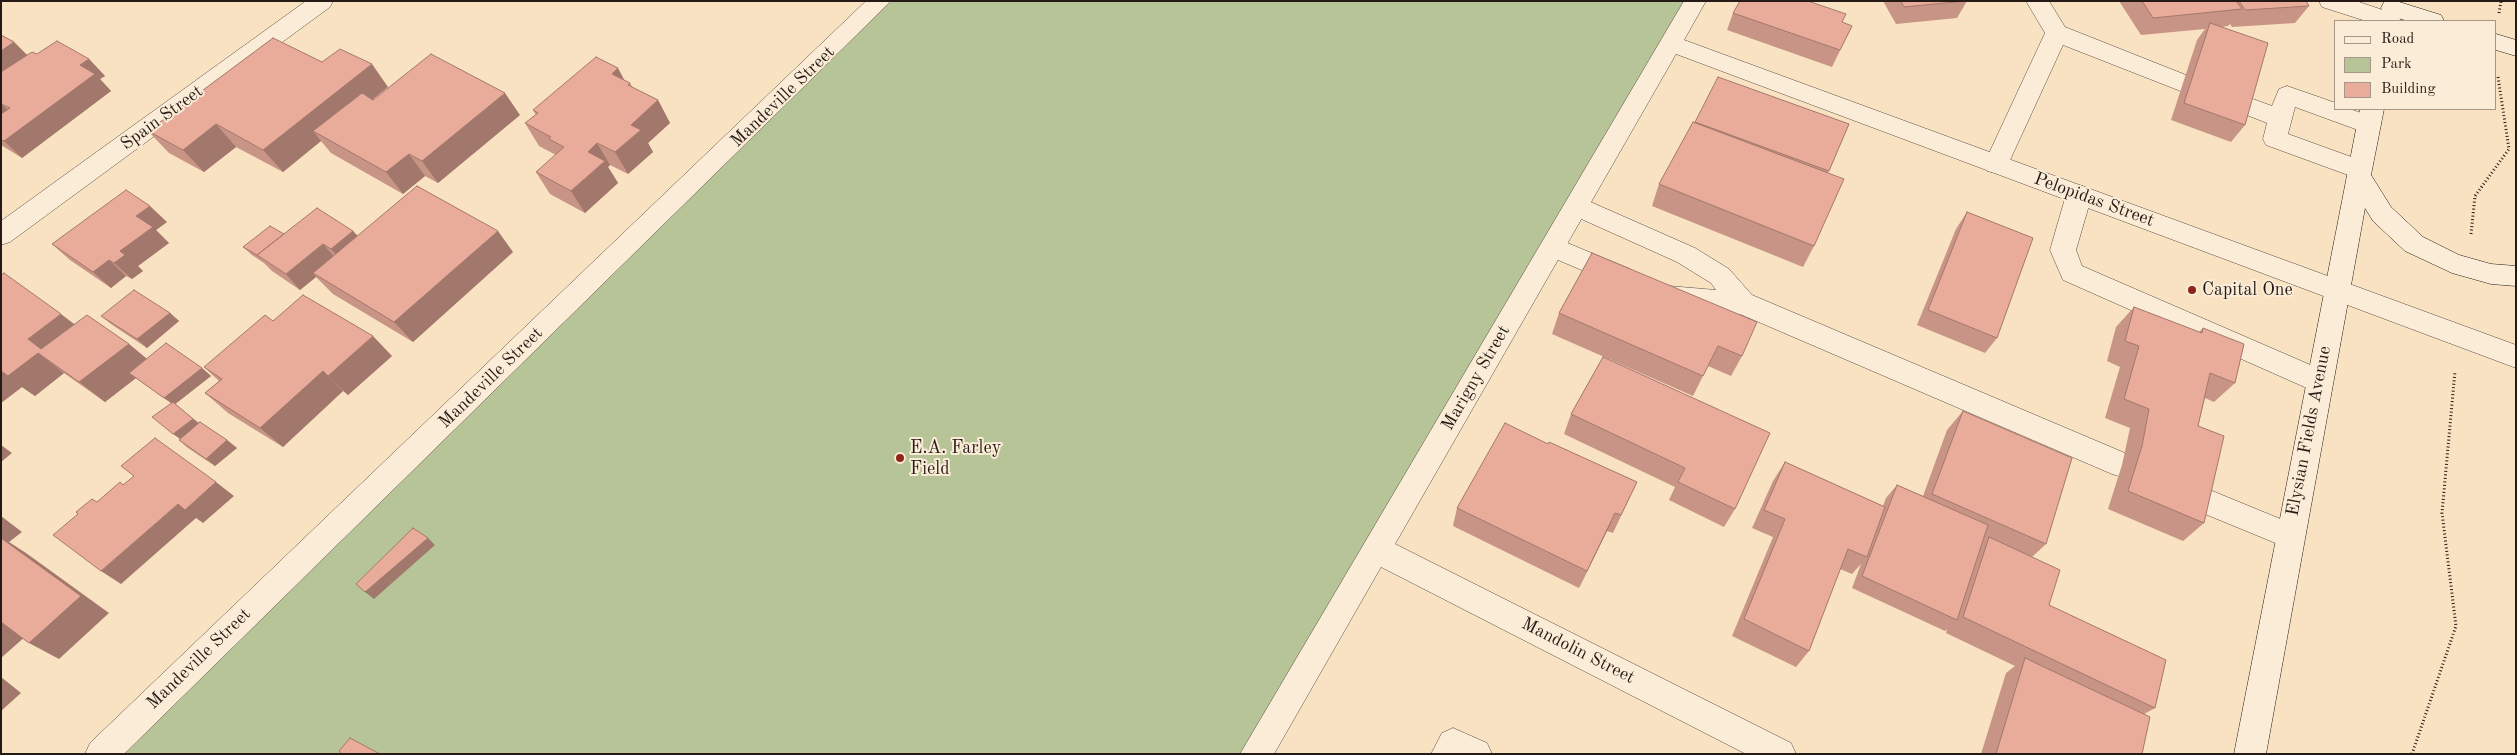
<!DOCTYPE html>
<style>
body{margin:0}
#map{position:relative;width:2517px;height:755px;overflow:hidden;background:#f8e2c1;font-family:"Old Standard TT",serif}
canvas{display:block}
.frame{position:absolute;inset:0;border:2px solid #251a15;pointer-events:none}
.legend{position:absolute;left:2334px;top:20px;width:162px;height:90px;box-sizing:border-box;background:#faecd7;border:1px solid #a59889;margin:0;padding:6px 9px;list-style:none;font-size:15px;color:#251a15}
.legend li{display:flex;align-items:center;gap:10px;height:25px}
.legend b{width:25px;border:1px solid #a59889}
</style>
<div id="map">
<canvas width="2517" height="755"></canvas>
<div class="frame"></div>
<ul class="legend">
<li><b style="height:6px;background:#faecd7"></b>Road</li>
<li><b style="height:14px;background:#b7c498"></b>Park</li>
<li><b style="height:14px;background:#e9ac9b"></b>Building</li>
</ul>
</div>
<script>
const g = document.querySelector('canvas').getContext('2d');
g.lineJoin = 'round';
function fill(path, color) { g.fillStyle = color; g.fill(path, 'evenodd'); }
const poly = rows => new Path2D(rows.map(r => 'M' + r).join(''));
function strokePath(path, color, width, dash) { g.strokeStyle = color; g.lineWidth = width; g.lineCap = dash ? 'butt' : 'round'; g.setLineDash(dash || []); g.stroke(path); }
function drawText(font, color, halo, rows, align = 'center') {
  g.font = font + ' "Old Standard TT",serif'; g.lineWidth = 4; g.setLineDash([]); g.textBaseline = 'middle'; g.strokeStyle = halo; g.fillStyle = color; for (const [text, x, y, turn = 0] of rows) {
    g.save(); g.translate(x, y); g.rotate((+turn || 0) * Math.PI / 180); g.textAlign = isNaN(turn) ? turn : align; if (halo) g.strokeText(text, 0, 0); g.fillText(text, 0, 0); g.restore();
  }
}
fill(poly([
 [880,1,1695,1,1256,754,101,754]
]), '#b7c498');
const lane = poly([
 [2026,1,2049,1,2065,27,2191,77,2195,83,2191,89,2183,92,2063,45,2005,171,1996,173,1987,171,1984,164,2045,33,2026,1],
 [2319,1,2356,1,2398,15,2401,21,2366,21,2322,7,2319,1],
 [2287,86,2336,103,2336,109,2350,109,2378,119,2381,125,2378,131,2369,134,2295,107,2288,134,2368,163,2371,170,2368,177,2359,179,2266,145,2263,139,2267,123,2234,110,2230,104,2234,98,2242,95,2272,106,2279,89,2287,86],
 [2079,185,2088,188,2092,195,2076,250,2082,266,2329,373,2333,381,2329,389,2319,393,2309,389,2063,280,2050,250,2066,195,2070,188,2079,185],
 [1577,196,1695,248,1729,269,1752,295,2132,456,2136,465,2132,474,2122,477,2112,474,1740,314,1669,308,1660,305,1656,297,1660,289,1669,286,1716,290,1711,283,1677,262,1568,213,1564,206,1568,199,1577,196],
 [1553,237,1630,269,1634,276,1630,283,1621,286,1612,283,1544,254,1540,247,1544,240,1553,237],
 [2193,483,2300,527,2305,536,2300,545,2290,549,2183,505,2178,496,2183,487,2193,483],
 [1453,728,1487,743,1492,754,1431,754,1442,733,1453,728]
]);
const street = poly([
 [306,1,333,1,330,7,10,242,1,245,1,221,306,1],
 [866,1,891,1,124,754,85,754,90,743,866,1],
 [1684,1,1706,1,1684,40,2516,345,2516,368,1676,54,1395,544,1791,743,1796,754,1746,754,1381,567,1274,754,1240,754,1684,1]
]);
const secondary = poly([
 [2396,1,2441,15,2444,21,2408,21,2384,14,2381,8,2384,2,2396,1],
 [2496,34,2516,40,2516,56,2496,50,2496,34],
 [2360,109,2384,109,2371,175,2391,207,2423,237,2459,255,2491,264,2516,266,2516,286,2491,284,2452,273,2405,251,2373,221,2365,208,2266,754,2234,754,2360,109]
]);
strokePath(lane, '#5a4c40', 1);
strokePath(street, '#5a4c40', 1);
strokePath(secondary, '#251a15', 1);
strokePath(poly([
 [2499,13,2501,1],
 [2471,234,2475,196,2509,149,2498,77],
 [2412,754,2456,626,2442,513,2455,371]
]), '#251a15', 3, [1, 2.5]);
fill(lane, '#faecd7');
fill(street, '#faecd7');
fill(secondary, '#faecd7');
fill(poly([
 [1883,1,1967,1,1957,18,1896,24],
 [2119,1,2306,1,2309,6,2295,23,2232,27,2230,24,2228,26,2221,27,2245,125,2231,142,2171,120,2197,40,2205,29,2141,35],
 [1733,13,1842,22,1852,26,1832,67,1727,30],
 [1,35,14,42,27,55,37,54,89,59,105,76,100,79,111,91,22,158,1,145],
 [322,62,388,87,373,99,520,115,438,183,425,176,403,194,331,153,321,141,283,172,236,147,204,172,169,153,148,131],
 [625,81,630,83,633,88,658,100,670,123,648,143,653,152,628,174,610,165,608,167,618,183,585,213,550,194,536,172,556,155,539,146,525,123,536,115,533,110],
 [1695,122,1849,124,1828,173,1814,246,1803,267,1652,206,1659,184],
 [1967,212,1997,338,1985,353,1917,325,1956,229],
 [167,222,156,230,169,243,138,266,143,271,132,279,126,276,111,288,70,260,52,244],
 [353,231,358,236,513,252,413,342,333,294,316,277,300,290,272,271,264,263,252,255,243,247,284,234],
 [1592,253,1742,356,1731,376,1708,366,1693,396,1552,334,1559,313],
 [1,275,74,324,129,344,147,359,202,368,211,376,175,404,199,423,227,440,237,448,215,466,188,448,179,440,180,439,171,403,136,378,105,402,64,373,35,396,22,387,1,403],
 [2134,307,2199,332,2203,328,2235,383,2214,402,2205,398,2198,426,2204,523,2183,541,2108,509,2122,465,2130,428,2105,418,2120,367,2107,361,2116,327],
 [170,313,179,321,147,348,111,324,101,316],
 [273,321,392,356,348,395,343,391,283,447,228,413,205,393,219,381,204,367],
 [1603,357,1735,509,1724,527,1669,500,1675,487,1564,434,1571,414],
 [1963,411,2046,544,2032,557,2049,605,2155,708,2144,714,2142,754,1981,754,2006,673,2015,666,1946,633,1947,629,1945,631,1852,588,1861,564,1852,574,1840,569,1809,651,1796,667,1732,636,1773,537,1752,528,1773,481,1785,462,1883,506,1886,498,1897,485,1923,496,1947,430],
 [1548,444,1637,482,1613,533,1607,531,1579,588,1453,526,1457,508]
]), '#c89485');
fill(poly([
 [14,42,31,59,1,79,1,51],
 [89,59,105,76,100,79,111,91,22,158,4,141,80,65],
 [372,64,388,87,325,138,313,131,321,141,283,172,263,150],
 [618,68,630,91,612,74],
 [505,93,520,115,438,183,422,161],
 [658,100,670,123,648,143,653,152,628,174,615,152,631,125],
 [1,104,19,120,1,131],
 [216,124,236,147,204,172,183,150],
 [597,143,610,165,608,167,618,183,585,213,571,191,588,152],
 [409,154,425,176,403,194,386,172],
 [150,206,167,222,156,230,169,243,138,266,143,271,132,279,114,263,136,216],
 [353,231,367,247,345,265,331,249],
 [498,231,513,252,413,342,394,322],
 [323,244,337,260,313,273,316,277,300,290,286,274],
 [109,260,126,276,111,288,93,272],
 [170,313,179,321,147,348,137,339],
 [61,314,87,334,54,360,28,339],
 [373,336,392,356,348,395,328,376],
 [129,344,153,364,129,373,136,378,105,402,79,382],
 [38,353,64,373,35,396,22,387,1,403,1,371],
 [202,368,211,376,174,405,164,398],
 [323,371,343,391,283,447,260,428],
 [193,419,203,426,183,441,173,434],
 [227,440,237,448,215,466,206,459],
 [1,445,12,453,1,462],
 [216,482,234,496,203,523,196,518,121,584,101,571,178,504],
 [1615,513,1607,531,1579,588,1587,571],
 [1,516,22,532,9,542,26,553,109,613,59,659,29,643,1,542],
 [428,538,435,545,374,599,365,592],
 [1,621,27,635,1,658],
 [1,677,21,693,1,711]
]), '#a3786c');
const building = poly([
 [1740,1,1808,1,1846,14,1842,22,1852,26,1840,50,1733,13,1740,1],
 [1901,1,1965,1,1904,7,1901,1],
 [2142,1,2236,1,2242,9,2153,18,2142,1],
 [2239,1,2306,1,2309,6,2245,10,2239,1],
 [2210,23,2268,43,2245,125,2184,103,2210,23],
 [1,35,14,42,1,51,1,35],
 [273,38,322,62,340,49,372,64,263,150,216,124,183,150,148,131,273,38],
 [57,41,89,59,80,65,95,74,4,141,1,140,1,114,10,108,1,104,1,72,32,52,37,54,57,41],
 [431,54,505,93,422,161,409,154,386,172,313,131,362,93,373,100,431,54],
 [596,57,618,68,612,74,630,83,628,85,658,100,631,125,641,130,615,152,597,143,588,152,605,161,571,191,536,172,564,147,549,139,551,137,525,123,538,113,533,110,596,57],
 [1718,77,1849,124,1829,171,1695,122,1718,77],
 [1693,122,1844,179,1814,246,1659,184,1693,122],
 [417,186,498,231,394,322,313,273,417,186],
 [126,190,150,206,136,216,153,227,120,251,125,255,114,263,109,260,93,272,52,244,126,190],
 [317,208,353,231,331,249,323,244,286,274,257,255,317,208],
 [1967,212,2033,238,1997,338,1928,310,1967,212],
 [270,226,284,234,257,255,243,247,270,226],
 [1592,253,1757,322,1742,356,1718,346,1703,376,1559,313,1592,253],
 [4,273,61,314,28,339,41,349,87,315,129,344,79,382,38,353,8,376,1,371,1,275,4,273],
 [134,290,170,313,137,339,101,316,134,290],
 [303,295,373,336,328,376,323,371,260,428,205,393,222,379,204,367,265,315,273,321,303,295],
 [2134,307,2202,333,2203,328,2244,344,2235,383,2210,373,2198,426,2224,436,2204,523,2128,491,2142,446,2149,409,2124,399,2139,346,2125,341,2134,307],
 [166,343,202,368,164,398,129,373,166,343],
 [1603,357,1770,433,1735,509,1678,482,1685,468,1571,414,1603,357],
 [173,402,193,419,173,434,152,417,173,402],
 [1963,411,2072,458,2046,544,1932,494,1963,411],
 [200,422,227,440,206,459,179,440,200,422],
 [1505,423,1548,444,1549,442,1637,482,1621,515,1615,513,1587,571,1457,508,1505,423],
 [155,438,216,482,185,510,178,504,101,571,53,535,78,514,76,512,92,499,97,502,120,482,123,485,134,476,121,466,155,438],
 [1785,462,1885,507,1867,557,1848,549,1809,651,1744,619,1785,519,1764,510,1785,462],
 [1897,485,1988,525,1957,620,1862,576,1897,485],
 [413,528,428,538,365,592,356,584,413,528],
 [1989,537,2060,570,2049,605,2166,660,2155,708,1963,617,1989,537],
 [1,538,81,596,29,643,1,622,1,538],
 [2025,658,2150,717,2142,754,1996,754,2025,658],
 [350,738,380,754,342,754,339,751,350,738]
]);
fill(building, '#e9ac9b');
strokePath(building, '#a3786c', 1);
for (const [x, y, r, color] of [
 [2192,290,5,"#8f2418"],
 [900,458,5,"#8f2418"]
]) { const dot = new Path2D(); dot.arc(x, y, r, 0, 2 * Math.PI); g.fillStyle = color; g.fill(dot); strokePath(dot, '#faecd7', 2); }
drawText('18px', '#251a15', '#faecd7', [
 ["Mandeville Street",783,97,-44],
 ["Spain Street",162,118,-36],
 ["Pelopidas Street",2094,200,20],
 ["Mandeville Street",491,378,-44],
 ["Marigny Street",1476,378,-60],
 ["Elysian Fields Avenue",2309,431,-79],
 ["Mandolin Street",1578,651,27],
 ["Mandeville Street",199,659,-44]
]);
drawText('18px', '#251a15', '#faecd7', [
 ["Capital One",2202,290],
 ["E.A. Farley",910,448],
 ["Field",910,469]
], 'left');
</script>
